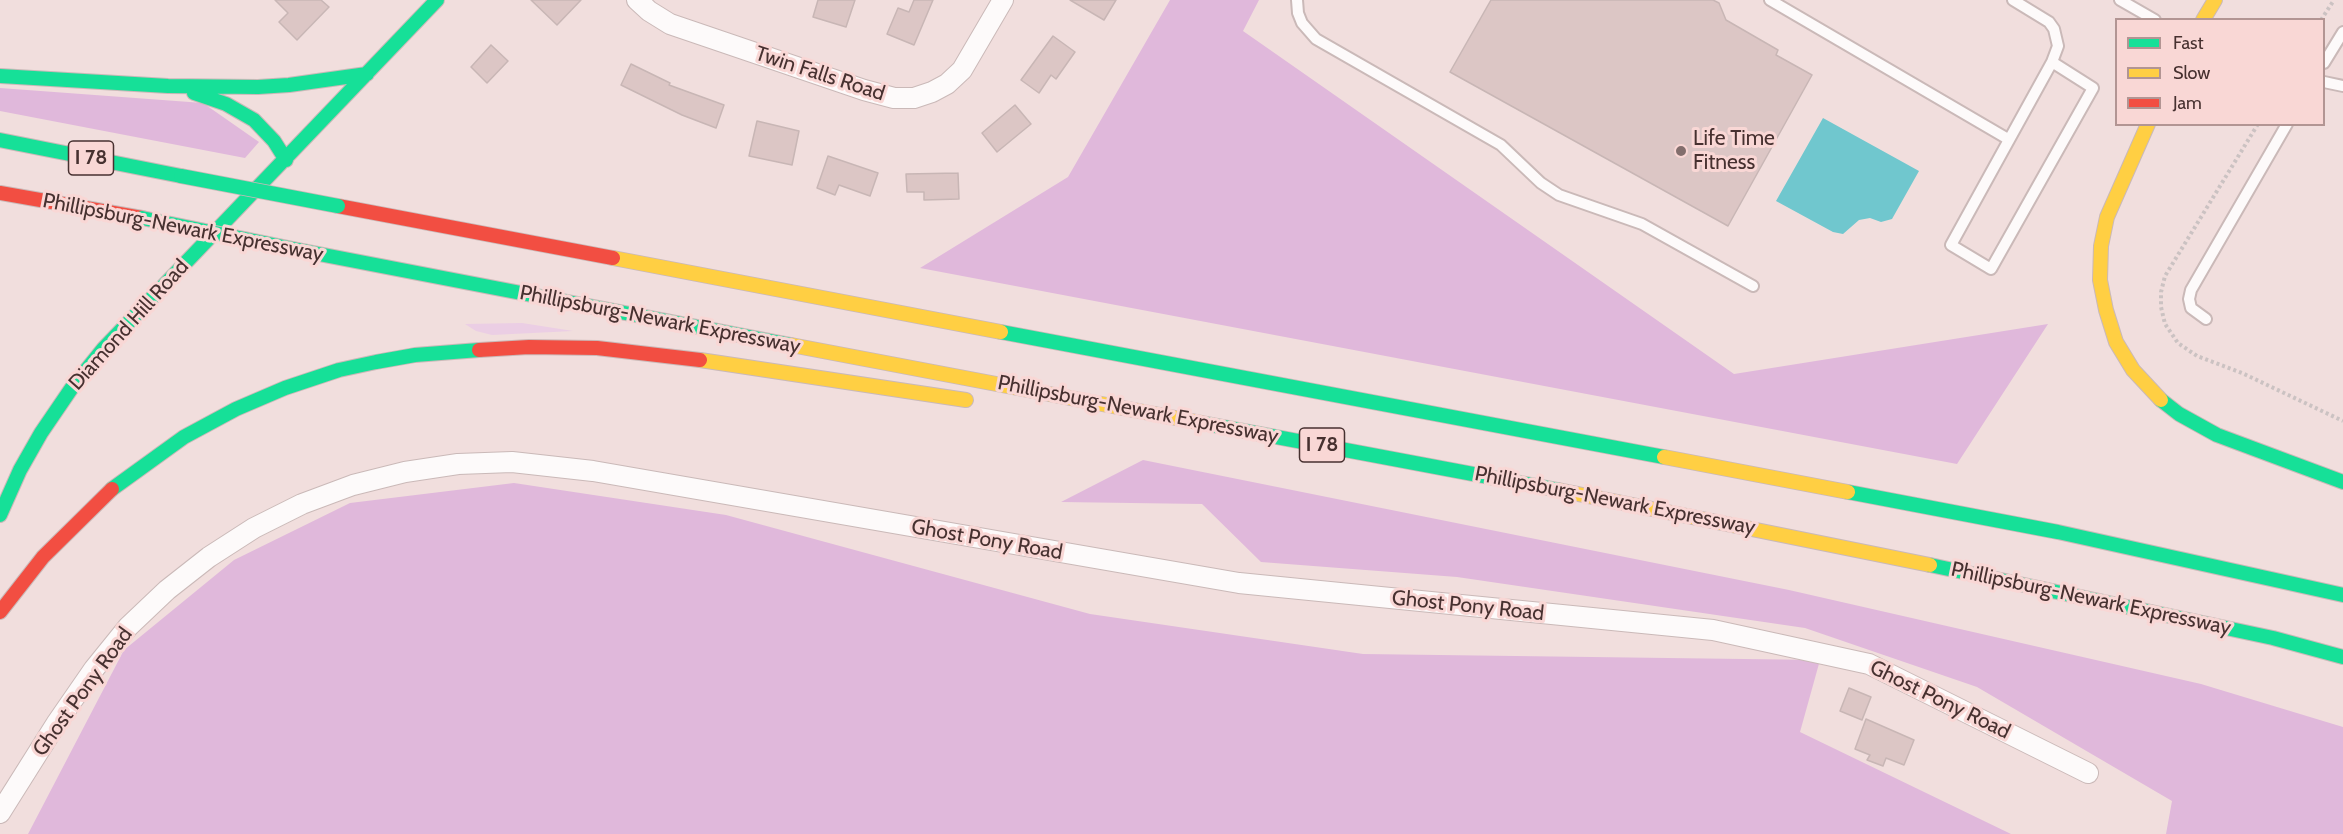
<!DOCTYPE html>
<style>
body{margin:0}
#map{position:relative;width:2343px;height:834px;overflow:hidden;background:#f1dedd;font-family:Cabin,sans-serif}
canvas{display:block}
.legend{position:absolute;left:2115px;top:18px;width:210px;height:108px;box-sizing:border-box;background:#f9d7d5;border:2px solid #b29593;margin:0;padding:8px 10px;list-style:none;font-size:18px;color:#473130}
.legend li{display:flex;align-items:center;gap:12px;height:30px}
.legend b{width:30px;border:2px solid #b29593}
</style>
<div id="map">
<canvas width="2343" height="834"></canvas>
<ul class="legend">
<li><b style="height:8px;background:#16e098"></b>Fast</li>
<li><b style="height:8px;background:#ffcf43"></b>Slow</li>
<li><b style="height:8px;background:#f24e42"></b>Jam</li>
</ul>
</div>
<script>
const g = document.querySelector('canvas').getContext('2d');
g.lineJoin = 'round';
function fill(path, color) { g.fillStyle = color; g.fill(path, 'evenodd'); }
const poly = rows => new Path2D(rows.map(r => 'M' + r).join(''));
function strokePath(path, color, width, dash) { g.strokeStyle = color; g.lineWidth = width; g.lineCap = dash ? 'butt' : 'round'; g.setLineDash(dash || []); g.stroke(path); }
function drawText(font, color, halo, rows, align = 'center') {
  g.font = font + ' Cabin,sans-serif'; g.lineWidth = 6; g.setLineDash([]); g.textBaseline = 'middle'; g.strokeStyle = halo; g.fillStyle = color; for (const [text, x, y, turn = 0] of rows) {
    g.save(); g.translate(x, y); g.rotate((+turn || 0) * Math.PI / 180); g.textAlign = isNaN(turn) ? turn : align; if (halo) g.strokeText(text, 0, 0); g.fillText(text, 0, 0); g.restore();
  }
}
fill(poly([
 [522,323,573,331,492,335,476,331,465,324]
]), '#ebcee4');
fill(poly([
 [1170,0,1259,0,1243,31,1734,374,2048,324,1957,464,920,268,1068,177],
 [0,88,203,103,259,142,245,158,0,111],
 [1143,460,1789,590,2201,684,2343,727,2343,834,2166,834,2172,801,1977,687,1805,628,1457,577,1261,562,1202,504,1061,502],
 [514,483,726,515,1090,614,1363,654,1820,660,1800,732,2011,834,28,834,124,650,234,560,350,503]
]), '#e0b8db');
fill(poly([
 [1823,118,1919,171,1892,219,1881,222,1870,218,1859,220,1843,234,1833,232,1776,201]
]), '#70c7ce');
const building = poly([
 [275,0,321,0,329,7,297,40,279,22,288,13,275,0],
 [531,0,581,0,557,25,531,0],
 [818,0,855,0,846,27,813,17,818,0],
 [914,0,933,0,914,45,887,34,898,8,909,12,914,0],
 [1070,0,1116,0,1104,20,1070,0],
 [1491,0,1713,0,1719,3,1726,20,1778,50,1776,55,1812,75,1728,226,1450,72,1491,0],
 [1053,36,1075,52,1056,79,1051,75,1039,93,1021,80,1053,36],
 [491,45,508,61,487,83,471,67,491,45],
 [631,64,670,83,669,85,724,105,716,128,682,115,621,85,631,64],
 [1015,105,1031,124,997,152,982,133,1015,105],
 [757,121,799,131,792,165,749,156,757,121],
 [828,156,878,173,870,196,839,185,835,195,817,188,828,156],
 [958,173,959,199,924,200,924,192,907,192,906,174,958,173],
 [1849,688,1871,697,1862,720,1840,711,1849,688],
 [1866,719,1914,740,1904,765,1886,758,1883,766,1867,760,1870,755,1855,749,1866,719]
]);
fill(building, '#dcc6c5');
strokePath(building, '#c8b6b5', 1.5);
const lane = poly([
 [1297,0,1298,13,1302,23,1316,39,1501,145,1541,183,1559,195,1642,224,1753,286],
 [1770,0,2008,139],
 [2013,0,2049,22,2054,29,2058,46,2052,62,1951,245,1991,269,2093,88,2052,62],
 [2120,0,2155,20],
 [2324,63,2343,32],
 [2324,82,2343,86],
 [2206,319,2191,308,2189,299,2191,290,2287,124]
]);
const street = poly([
 [637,0,649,11,670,24,864,90,894,98,914,98,932,92,947,84,962,70,1003,0],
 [0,813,56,724,94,669,128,627,167,590,209,557,254,528,302,504,353,485,405,472,458,464,512,462,593,471,1239,583,1713,630,1869,664,2088,773]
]);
const fast = poly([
 [0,76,168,86,258,87,289,85,367,74],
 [194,93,226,104,254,120,274,141,286,160],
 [0,140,181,176],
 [298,250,791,345],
 [1001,332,1664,457],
 [2161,400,2179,414,2217,435,2343,482],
 [1202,423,1558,490],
 [112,489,184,437,236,409,285,388,339,370,376,362,415,355,479,350],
 [1848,492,2058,532,2343,595],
 [0,515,20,470,41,433,71,389,104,348,437,0],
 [1930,565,2273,638,2343,657]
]);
const slow = poly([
 [2203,20,2215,0],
 [2148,124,2107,217,2101,246,2100,280,2106,310,2116,342,2133,370,2161,400],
 [613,258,1001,332],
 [791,345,1202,423],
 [700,360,966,400],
 [1664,457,1848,492],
 [1558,490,1930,565]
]);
const jam = poly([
 [0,193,142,218],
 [338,206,613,258],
 [479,350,529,347,597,348,700,360],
 [0,612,43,557,112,489]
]);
strokePath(lane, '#cab9b8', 14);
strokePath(street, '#cab9b8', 22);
strokePath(fast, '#cab9b8', 16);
strokePath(slow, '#cab9b8', 16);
strokePath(jam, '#cab9b8', 16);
strokePath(poly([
 [2321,20,2334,0],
 [2258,124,2165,276,2161,292,2161,307,2165,324,2178,343,2197,356,2242,373,2343,421]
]), '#cbc2c2', 4, [3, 3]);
strokePath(lane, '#fdfafa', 10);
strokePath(street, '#fdfafa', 20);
strokePath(fast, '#16e098', 14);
strokePath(slow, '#ffcf43', 14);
strokePath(jam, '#f24e42', 14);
const fastBridge = poly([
 [181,176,338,206],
 [142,218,298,250]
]);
strokePath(fastBridge, '#cab9b8', 16, []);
strokePath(fastBridge, '#16e098', 14);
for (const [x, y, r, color] of [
 [1681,151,6,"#826e6d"]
]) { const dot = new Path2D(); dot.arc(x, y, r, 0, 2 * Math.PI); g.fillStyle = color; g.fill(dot); strokePath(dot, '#f9d7d5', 2); }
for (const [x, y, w] of [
 [91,158,45],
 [1322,445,45]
]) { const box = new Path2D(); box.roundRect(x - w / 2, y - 17, w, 34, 4.5); g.fillStyle = '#f9d7d5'; g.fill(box); strokePath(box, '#473130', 1.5); }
drawText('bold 20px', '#473130', null, [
 ["I 78",91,158],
 ["I 78",1322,445]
]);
drawText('21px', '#473130', '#f9d7d5', [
 ["Twin Falls Road",820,74,18],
 ["Phillipsburg-Newark Expressway",183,228,11],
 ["Phillipsburg-Newark Expressway",660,320,11],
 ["Diamond Hill Road",129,325,-48],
 ["Phillipsburg-Newark Expressway",1138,410,11],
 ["Phillipsburg-Newark Expressway",1615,501,11],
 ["Ghost Pony Road",987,540,10],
 ["Phillipsburg-Newark Expressway",2091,599,12],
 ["Ghost Pony Road",1468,606,6],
 ["Ghost Pony Road",83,692,-54],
 ["Ghost Pony Road",1940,700,26]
]);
drawText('21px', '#473130', '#f9d7d5', [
 ["Life Time",1693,139],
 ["Fitness",1693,163]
], 'left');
</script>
